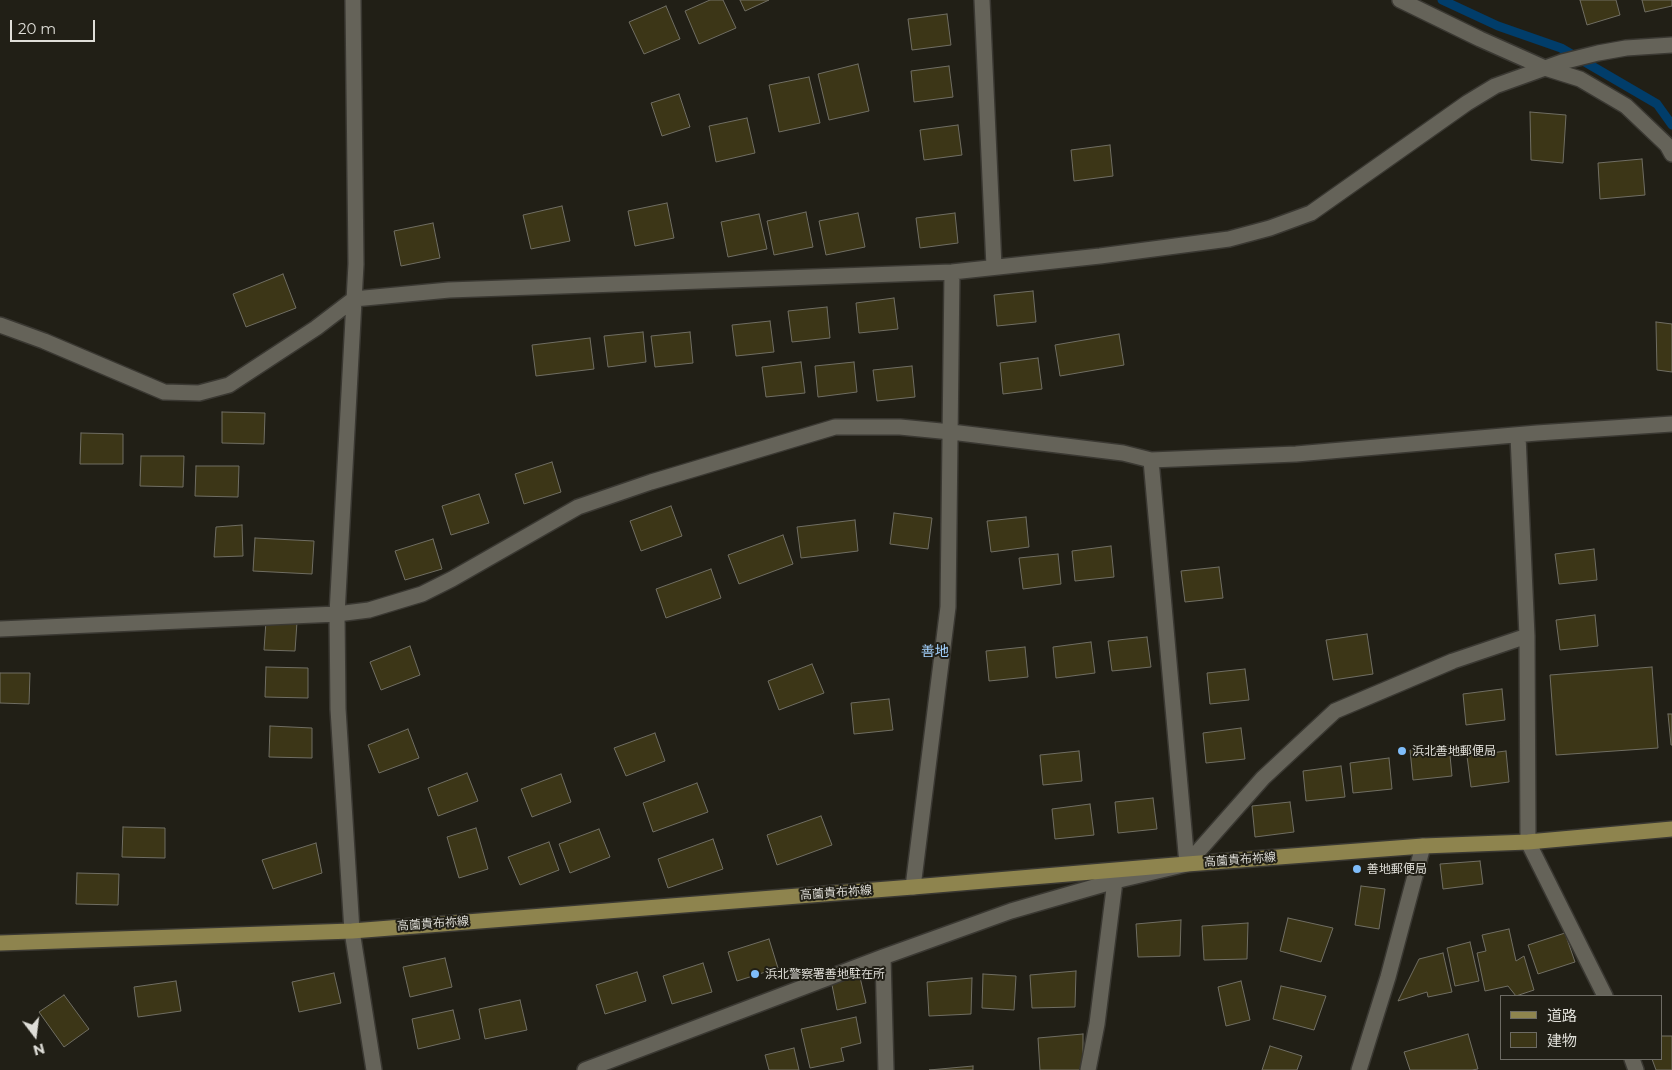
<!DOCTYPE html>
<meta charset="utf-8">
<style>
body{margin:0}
#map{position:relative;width:1672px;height:1070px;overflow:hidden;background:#211f16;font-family:Montserrat,"Noto Sans JP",sans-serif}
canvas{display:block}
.legend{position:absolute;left:1500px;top:995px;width:162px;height:65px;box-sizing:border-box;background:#211f16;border:1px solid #6d6b64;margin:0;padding:6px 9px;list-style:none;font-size:15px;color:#dfded8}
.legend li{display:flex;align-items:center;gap:10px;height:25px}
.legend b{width:25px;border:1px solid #6d6b64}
.north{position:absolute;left:10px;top:1010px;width:50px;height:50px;-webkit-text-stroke:4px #211f16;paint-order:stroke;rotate:165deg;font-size:14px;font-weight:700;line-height:20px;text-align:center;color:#dfded8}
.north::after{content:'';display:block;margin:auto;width:18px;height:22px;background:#dfded8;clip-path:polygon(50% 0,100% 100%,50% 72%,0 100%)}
.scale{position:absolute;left:10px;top:20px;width:85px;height:22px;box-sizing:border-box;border:2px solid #dfded8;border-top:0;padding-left:6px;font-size:15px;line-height:18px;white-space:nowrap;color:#dfded8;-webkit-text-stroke:4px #211f16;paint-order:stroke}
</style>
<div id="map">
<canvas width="1672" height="1070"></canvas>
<ul class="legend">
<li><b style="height:6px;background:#8e844e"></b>道路</li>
<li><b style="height:14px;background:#3c3617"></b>建物</li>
</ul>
<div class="north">N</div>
<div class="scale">20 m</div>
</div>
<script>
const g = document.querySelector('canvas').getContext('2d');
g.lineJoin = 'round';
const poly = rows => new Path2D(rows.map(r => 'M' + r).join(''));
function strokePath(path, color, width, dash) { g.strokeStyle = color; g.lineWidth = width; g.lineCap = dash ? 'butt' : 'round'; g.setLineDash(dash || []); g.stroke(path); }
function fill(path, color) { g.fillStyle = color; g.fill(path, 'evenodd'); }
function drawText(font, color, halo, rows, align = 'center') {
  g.font = font + ' Montserrat,"Noto Sans JP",sans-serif'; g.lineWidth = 4; g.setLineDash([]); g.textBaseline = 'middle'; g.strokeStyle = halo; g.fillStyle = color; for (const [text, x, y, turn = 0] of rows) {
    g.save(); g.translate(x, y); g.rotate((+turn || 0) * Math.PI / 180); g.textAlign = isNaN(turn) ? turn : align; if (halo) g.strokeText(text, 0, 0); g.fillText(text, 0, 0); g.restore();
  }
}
strokePath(poly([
 [1442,0,1498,26,1561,48,1657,104,1672,125]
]), '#013d6a', 9);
const building = poly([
 [710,0,723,0,736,28,699,44,685,11,710,0],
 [740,0,769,0,745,11,740,0],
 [1580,0,1616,0,1620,15,1587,25,1580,0],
 [1642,0,1672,0,1672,6,1645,12,1642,0],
 [666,6,680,39,644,54,629,22,666,6],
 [947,14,951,45,912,50,908,19,947,14],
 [858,64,869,111,829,120,818,74,858,64],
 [949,66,953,97,914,102,911,71,949,66],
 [809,77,820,123,779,132,769,85,809,77],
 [679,94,690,127,662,136,651,103,679,94],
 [1530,112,1566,115,1563,163,1531,160,1530,112],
 [747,118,755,153,716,162,709,126,747,118],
 [958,125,962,155,924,160,920,130,958,125],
 [1110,145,1113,176,1074,181,1071,150,1110,145],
 [1642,159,1645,195,1600,199,1598,163,1642,159],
 [667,203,674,238,635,246,628,211,667,203],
 [562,206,570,241,531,249,523,215,562,206],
 [806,212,813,247,774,255,767,221,806,212],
 [858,213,865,247,826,255,819,221,858,213],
 [955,213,958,243,920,248,916,218,955,213],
 [759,214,767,249,728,257,721,222,759,214],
 [433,223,440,258,401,266,394,231,433,223],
 [283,274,296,308,246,327,233,294,283,274],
 [1033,291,1036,322,997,326,994,295,1033,291],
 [894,298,898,329,859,333,856,303,894,298],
 [827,307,830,338,792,342,788,311,827,307],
 [770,321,774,352,736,356,732,325,770,321],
 [1656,322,1672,324,1672,372,1657,370,1656,322],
 [643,332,646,362,608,367,604,336,643,332],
 [690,332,693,363,655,367,651,336,690,332],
 [1119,334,1124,365,1060,376,1055,345,1119,334],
 [590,338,594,369,536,376,532,345,590,338],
 [1038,358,1042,389,1003,394,1000,363,1038,358],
 [801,362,805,393,766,397,762,367,801,362],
 [854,362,857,392,818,397,815,366,854,362],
 [912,366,915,397,877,401,873,370,912,366],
 [222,412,265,413,264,444,222,443,222,412],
 [81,433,123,434,123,464,80,464,81,433],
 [141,456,184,456,183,487,140,486,141,456],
 [552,462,561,492,524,504,515,474,552,462],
 [196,466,239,466,238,497,195,496,196,466],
 [479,494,489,523,451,535,442,506,479,494],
 [671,506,682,536,641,551,630,521,671,506],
 [894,513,932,518,928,549,890,544,894,513],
 [1026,517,1029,547,991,552,987,521,1026,517],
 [855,520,858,551,801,558,797,527,855,520],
 [242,525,243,556,214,557,216,527,242,525],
 [783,535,793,564,739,584,728,555,783,535],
 [255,538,314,541,312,574,253,571,255,538],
 [433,539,442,569,405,580,395,551,433,539],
 [1111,546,1114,577,1075,581,1072,551,1111,546],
 [1594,549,1597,580,1559,584,1555,554,1594,549],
 [1058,554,1061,584,1023,589,1019,558,1058,554],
 [1219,567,1223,598,1185,602,1181,571,1219,567],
 [711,569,721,598,666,618,656,589,711,569],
 [1595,615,1598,646,1560,650,1556,620,1595,615],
 [266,621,297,622,295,651,264,650,266,621],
 [1367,634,1373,674,1333,680,1326,640,1367,634],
 [1147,637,1151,667,1112,671,1108,641,1147,637],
 [1091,642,1095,673,1056,678,1053,647,1091,642],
 [410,646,420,675,381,690,370,662,410,646],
 [1025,647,1028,677,989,681,986,651,1025,647],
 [812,664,824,693,779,710,768,681,812,664],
 [266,667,308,668,308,698,265,697,266,667],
 [1652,667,1658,748,1556,755,1550,675,1652,667],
 [1245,669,1249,700,1210,704,1207,673,1245,669],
 [0,673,30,673,29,704,0,703,0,673],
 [1502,689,1505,720,1466,725,1463,694,1502,689],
 [889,699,893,730,854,734,851,703,889,699],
 [1668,714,1672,714,1672,745,1671,745,1668,714],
 [270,726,312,728,312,758,269,757,270,726],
 [1241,728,1245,759,1206,763,1203,733,1241,728],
 [408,729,419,758,379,773,368,745,408,729],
 [655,733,665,761,626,776,614,748,655,733],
 [1449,745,1452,776,1413,780,1410,750,1449,745],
 [1079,751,1082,781,1043,785,1040,755,1079,751],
 [1506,751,1509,782,1471,787,1467,756,1506,751],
 [1389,758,1392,789,1353,793,1350,763,1389,758],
 [1341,766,1345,797,1306,801,1303,771,1341,766],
 [467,773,478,801,438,816,428,788,467,773],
 [561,774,571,802,532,817,521,789,561,774],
 [697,783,708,812,653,832,643,803,697,783],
 [1153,798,1157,829,1118,833,1115,802,1153,798],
 [1290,802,1294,832,1255,837,1252,806,1290,802],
 [1090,804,1094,835,1055,839,1052,809,1090,804],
 [821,816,832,845,777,865,767,835,821,816],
 [123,827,165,828,165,858,122,857,123,827],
 [476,828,488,869,459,878,447,837,476,828],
 [599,829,610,857,570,873,559,844,599,829],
 [713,839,723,869,668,888,658,859,713,839],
 [549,842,559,870,520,885,508,857,549,842],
 [316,843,322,873,273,889,262,860,316,843],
 [1480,861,1483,884,1443,889,1440,864,1480,861],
 [77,873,119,874,118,905,76,904,77,873],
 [1361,886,1385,889,1379,929,1355,925,1361,886],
 [1288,918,1333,928,1321,962,1280,951,1288,918],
 [1181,920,1180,956,1138,957,1136,924,1181,920],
 [1248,923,1247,959,1204,960,1202,926,1248,923],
 [1509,929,1516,961,1524,956,1534,990,1516,996,1508,986,1485,991,1477,953,1486,951,1482,935,1509,929],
 [1565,933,1575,962,1538,974,1528,945,1565,933],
 [769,939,778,968,737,981,728,952,769,939],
 [1470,942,1479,981,1455,986,1447,948,1470,942],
 [1443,953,1452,992,1428,997,1427,992,1398,1001,1419,959,1443,953],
 [445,958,452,987,410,997,403,967,445,958],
 [703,963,712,992,672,1004,663,976,703,963],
 [1076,971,1075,1007,1032,1008,1030,975,1076,971],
 [637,972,646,1001,605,1014,596,985,637,972],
 [334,973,341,1003,299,1012,292,982,334,973],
 [859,973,866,1003,837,1010,831,980,859,973],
 [983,974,1016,976,1014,1010,982,1008,983,974],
 [972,978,971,1014,929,1016,927,982,972,978],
 [176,981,181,1011,138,1017,134,987,176,981],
 [1241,981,1250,1020,1226,1026,1218,987,1241,981],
 [1281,986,1326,996,1314,1030,1273,1019,1281,986],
 [64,995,89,1029,64,1047,39,1012,64,995],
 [520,1000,527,1030,485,1039,479,1009,520,1000],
 [453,1010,460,1039,418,1049,412,1019,453,1010],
 [856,1017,861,1043,841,1048,844,1061,810,1068,801,1029,856,1017],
 [1083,1034,1083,1070,1040,1070,1038,1038,1083,1034],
 [1468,1034,1478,1069,1472,1070,1410,1070,1404,1052,1468,1034],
 [1661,1036,1672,1036,1672,1070,1656,1070,1652,1059,1661,1059,1661,1036],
 [1270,1046,1302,1056,1297,1070,1262,1070,1270,1046],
 [794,1048,799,1070,769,1070,765,1055,794,1048],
 [973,1066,973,1070,929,1070,973,1066]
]);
fill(building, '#3c3617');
strokePath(building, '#706e63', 1);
const minor = poly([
 [353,0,356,264,337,614,338,709,352,931,374,1070],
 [982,0,994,267],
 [1400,0,1480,39,1545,68,1580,79,1626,106,1667,145,1672,154],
 [0,325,44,341,164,392,199,393,229,385,316,328,354,299,449,290,952,272,1100,256,1229,239,1270,228,1311,213,1467,103,1495,86,1562,62,1598,53,1626,48,1672,45],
 [1518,436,1527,636,1528,842,1605,996],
 [1151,460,1187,864],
 [0,629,337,614,369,610,422,594,452,579,578,507,651,482,835,427,900,427,951,432,1123,453,1151,460,1296,454,1537,433,1672,424],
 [913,887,948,607,952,272],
 [883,957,886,1070],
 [1632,1059,1636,1070],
 [585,1070,883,957,1011,911,1115,881,1187,864,1263,778,1335,711,1453,661,1527,636],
 [1088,1070,1097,1024,1115,881],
 [1359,1070,1388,977,1423,846]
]);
const major = poly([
 [0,943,352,931,913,887,1187,864,1423,846,1528,842,1672,829]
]);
strokePath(minor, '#3a3832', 18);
strokePath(major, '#3a3832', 18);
strokePath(minor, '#656359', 15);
strokePath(major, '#8e844e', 15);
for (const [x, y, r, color] of [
 [1402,751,5,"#7fbdfa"],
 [1357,869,5,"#7fbdfa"],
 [755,974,5,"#7fbdfa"]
]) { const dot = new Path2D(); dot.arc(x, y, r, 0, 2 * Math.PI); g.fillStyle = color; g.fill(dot); strokePath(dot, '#211f16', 2); }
drawText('12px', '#dfded8', '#211f16', [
 ["浜北善地郵便局",1412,751],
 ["善地郵便局",1367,869],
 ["浜北警察署善地駐在所",765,974]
], 'left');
drawText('12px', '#dfded8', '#211f16', [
 ["高薗貴布祢線",1240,860,-4],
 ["高薗貴布祢線",836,893,-4],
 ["高薗貴布祢線",433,924,-4]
]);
drawText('14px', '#a4d2ff', '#211f16', [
 ["善地",935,652]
]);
</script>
